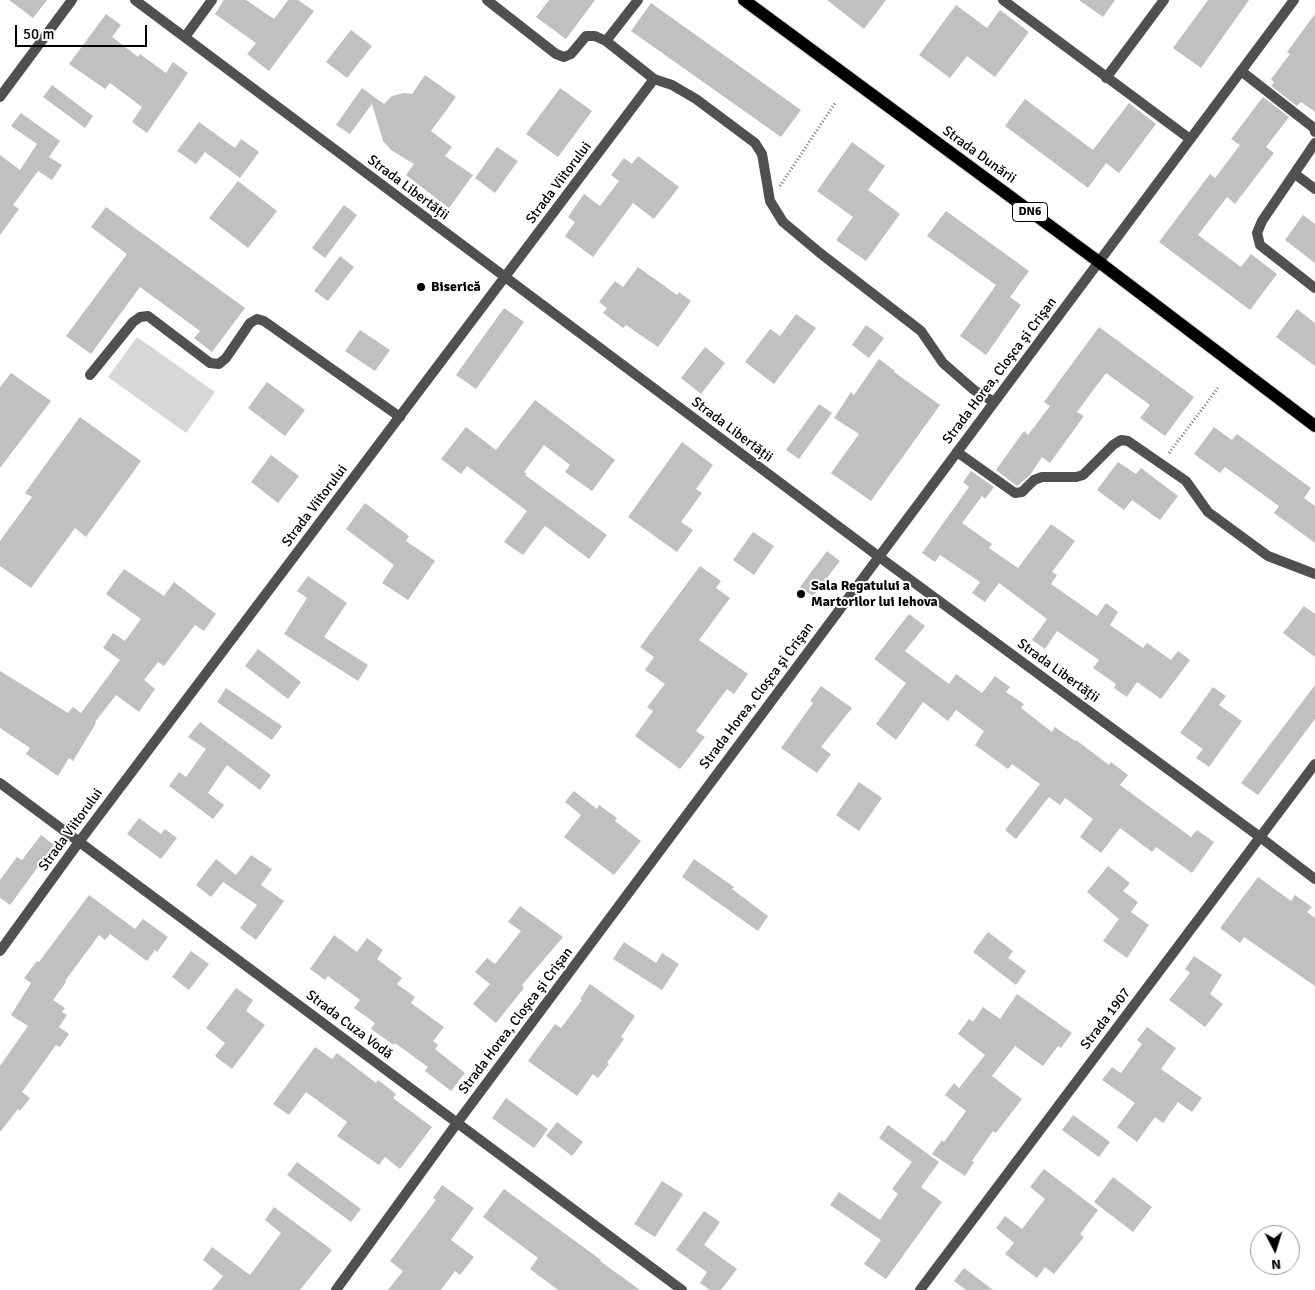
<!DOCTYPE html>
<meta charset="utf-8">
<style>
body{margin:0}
#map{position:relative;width:1315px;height:1290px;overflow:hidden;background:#fff;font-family:Signika,sans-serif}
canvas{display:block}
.north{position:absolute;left:1250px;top:1225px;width:50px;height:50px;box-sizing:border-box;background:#fff;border:1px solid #999;border-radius:50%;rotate:175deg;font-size:14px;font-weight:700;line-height:20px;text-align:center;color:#000}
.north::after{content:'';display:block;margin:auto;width:18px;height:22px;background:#000;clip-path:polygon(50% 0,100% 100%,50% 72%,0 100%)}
.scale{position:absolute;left:15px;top:25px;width:132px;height:22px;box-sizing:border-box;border:2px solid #000;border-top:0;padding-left:6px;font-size:15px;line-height:18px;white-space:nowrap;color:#000;-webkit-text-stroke:4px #fff;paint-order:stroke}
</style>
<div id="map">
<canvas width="1315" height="1290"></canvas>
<div class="north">N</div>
<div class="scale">50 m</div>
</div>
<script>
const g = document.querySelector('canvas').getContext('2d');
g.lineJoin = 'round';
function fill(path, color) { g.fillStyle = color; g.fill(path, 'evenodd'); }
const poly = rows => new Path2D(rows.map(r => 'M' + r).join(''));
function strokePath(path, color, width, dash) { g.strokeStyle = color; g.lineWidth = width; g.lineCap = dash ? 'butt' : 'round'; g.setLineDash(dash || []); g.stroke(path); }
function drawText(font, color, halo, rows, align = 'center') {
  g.font = font + ' Signika,sans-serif'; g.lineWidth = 4; g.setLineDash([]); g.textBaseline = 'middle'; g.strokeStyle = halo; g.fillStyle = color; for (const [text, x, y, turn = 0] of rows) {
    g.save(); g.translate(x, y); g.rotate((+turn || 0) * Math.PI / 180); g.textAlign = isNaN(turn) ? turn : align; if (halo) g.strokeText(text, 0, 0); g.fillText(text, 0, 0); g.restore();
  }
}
fill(poly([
 [137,337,215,392,186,433,108,377]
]), '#d7d7d7');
fill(poly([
 [9,0,47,0,33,18],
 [224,0,246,0,274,19,288,0,298,0,314,11,269,71,247,54,256,43,215,14],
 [549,0,595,0,566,39,536,17],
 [827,0,886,0,864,29],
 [1079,0,1115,0,1103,17],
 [1208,0,1249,0,1201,68,1173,48],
 [651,3,801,110,781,137,631,31],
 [956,5,987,28,1000,10,1029,32,995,77,967,56,950,78,919,55],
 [106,14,121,25,112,37,138,57,140,54,166,73,173,62,188,73,147,133,132,122,142,107,110,83,105,89,69,64],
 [1315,14,1315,112,1301,102,1297,106,1271,86,1274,82,1271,79,1290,54,1287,52],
 [351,30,372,46,347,78,326,62],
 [425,75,456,97,431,131,452,147,445,156,473,175,449,208,406,175,414,164,391,150,383,141,372,104,350,134,336,125,362,88,384,104,392,96,404,93,412,94],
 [52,85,93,116,85,128,43,97],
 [560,88,592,111,558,157,526,134],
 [1263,97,1289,117,1266,147,1274,153,1235,204,1227,197,1198,235,1241,267,1251,254,1277,274,1250,310,1159,242,1210,174,1215,178,1240,145,1231,139],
 [1025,99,1093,150,1129,103,1156,124,1119,173,1106,163,1088,188,1005,126],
 [21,113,60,141,49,157,62,165,52,180,38,171,13,205,19,209,0,235,0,155,20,170,37,144,11,126],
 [199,122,235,148,241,139,259,152,240,178,205,152,196,164,177,151],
 [852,142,885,166,868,190,900,214,866,261,836,240,853,217,817,191],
 [497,147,518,161,495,193,475,178],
 [638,156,679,187,654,219,633,203,593,257,565,236,575,222,568,217,584,194,600,206,619,181,611,175,624,158,632,164],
 [238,181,277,211,248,248,209,218],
 [344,205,357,215,325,258,312,248],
 [106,207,245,308,212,352,194,338,200,331,140,287,91,354,66,336,127,254,91,227],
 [946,211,1029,271,1010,297,1021,305,986,355,960,336,996,285,927,236],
 [1303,215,1315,224,1315,263,1285,240],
 [340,256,354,267,328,301,314,291],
 [638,267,677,295,679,292,691,301,658,347,626,325,623,328,603,313,607,308,599,302,615,281,623,287],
 [504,308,524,322,476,389,456,375],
 [1297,309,1315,323,1315,366,1276,337],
 [796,314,816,328,774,384,745,362,770,329,780,336],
 [866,325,884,338,869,358,852,345],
 [1099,327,1194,397,1165,436,1140,418,1150,405,1106,373,1077,412,1084,416,1050,463,1042,457,1030,475,1017,486,996,470,1024,431,1028,435,1050,406,1044,402],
 [360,330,390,350,375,371,345,351],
 [705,347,725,363,701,394,681,378],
 [879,359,895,371,894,372,940,405,871,501,831,473,859,434,834,418,851,392,854,395],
 [11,373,51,401,0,468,0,387],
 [267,382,305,410,285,436,248,408],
 [535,400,615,460,592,491,565,472,570,465,544,445,524,472,527,474,525,475,607,535,589,559,545,526,523,555,504,542,527,511,467,466,461,474,441,459,466,427,496,450],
 [819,404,832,413,799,459,786,450],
 [80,417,141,461,86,537,75,528,31,588,0,566,0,541,32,497,25,493],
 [1214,427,1232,440,1237,434,1311,488,1304,498,1315,506,1315,543,1274,513,1279,506,1225,467,1220,473,1194,454],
 [682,442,713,465,696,489,702,493,681,522,693,530,677,552,628,517],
 [271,455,299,476,278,503,251,482],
 [1118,462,1136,474,1141,468,1178,496,1160,520,1132,500,1124,510,1097,490],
 [971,471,994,487,985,499,982,496,962,523,992,544,989,548,1018,568,1051,524,1075,541,1052,572,1057,575,1051,584,1097,616,1106,603,1118,612,1110,625,1143,648,1147,643,1171,660,1178,651,1190,660,1161,699,1137,682,1127,697,1114,688,1116,684,1093,668,1099,660,1057,631,1045,649,1032,640,1047,619,999,583,985,602,972,593,980,582,940,555,935,562,922,553,969,487,963,482],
 [365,503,409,536,406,541,435,561,408,600,382,583,394,565,346,529],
 [753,532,774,546,754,575,733,560],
 [827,551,840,561,813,596,800,587],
 [700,566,721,581,716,588,730,598,699,640,748,674,734,694,727,689,696,731,705,737,680,769,635,736,653,711,647,707,665,684,645,670,654,657,640,647],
 [124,569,164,596,174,582,216,614,204,631,195,625,164,666,158,662,144,680,155,689,139,712,116,695,95,722,96,723,73,761,69,758,58,776,26,754,30,748,0,728,0,671,68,713,73,707,81,713,120,660,103,648,113,633,125,641,141,619,106,594],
 [308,576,347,603,324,637,368,665,358,681,284,634,307,598,297,591],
 [1304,606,1315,614,1315,657,1283,633],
 [909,614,925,626,905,651,949,684,956,674,982,693,995,676,1010,687,1006,692,1024,704,1021,708,1052,732,1055,727,1075,741,1076,740,1109,765,1111,762,1128,775,1120,785,1191,837,1197,830,1214,842,1192,873,1156,847,1152,852,1120,828,1101,853,1080,837,1093,819,1065,798,1060,805,1049,797,1016,839,1005,830,1040,784,1012,764,1008,769,975,745,984,731,956,710,948,721,923,702,896,740,876,724,906,683,874,659],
 [258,649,301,682,288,699,245,666],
 [1315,685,1315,719,1258,795,1241,783],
 [821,686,852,708,821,747,831,754,817,773,781,748,813,703,810,701],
 [1213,687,1226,696,1219,705,1242,721,1209,767,1196,758,1203,749,1180,733],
 [226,688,282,726,272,740,217,702],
 [200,722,271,775,260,790,227,765,208,793,224,805,213,819,169,786,179,772,186,777,206,749,188,737],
 [859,782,882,798,859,831,836,815],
 [574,791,597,809,599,805,617,818,615,821,641,841,614,875,564,837,581,815,565,802],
 [139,818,161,834,165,829,177,838,161,859,127,834],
 [41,835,54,845,10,905,0,898,0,880,17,857,22,860],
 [251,855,272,869,261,885,284,901,256,940,240,928,257,905,223,882,211,897,196,885,216,859,236,875],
 [694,859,734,887,732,889,768,916,758,931,682,877],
 [1108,866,1130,883,1123,891,1138,902,1131,912,1149,925,1127,958,1103,941,1119,919,1087,892],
 [1258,877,1291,901,1295,895,1312,907,1307,912,1315,918,1315,986,1244,937,1240,943,1220,928],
 [89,895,135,929,143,919,168,937,157,952,155,950,147,961,110,934,105,940,99,935,65,981,66,982,53,1000,65,1008,62,1012,67,1015,59,1027,69,1034,60,1047,56,1045,22,1092,30,1098,20,1111,18,1109,0,1132,0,1066,28,1026,11,1015,31,983,24,978,37,961,39,962],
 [520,906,563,937,522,985,524,988,496,1023,473,1004,490,984,475,972,487,958,495,964,521,931,508,922],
 [988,932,1013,951,1008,958,1026,971,1016,985,973,952],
 [334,935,357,952,367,938,383,950,377,959,402,978,397,984,415,997,411,1003,444,1027,433,1041,438,1045,435,1049,465,1073,451,1091,425,1071,428,1067,395,1043,394,1045,371,1029,375,1023,354,1008,360,1000,328,976,325,980,310,969],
 [624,942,656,963,662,953,679,964,662,990,613,959],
 [191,951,209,964,189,990,172,977],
 [1194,956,1222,975,1210,994,1223,1004,1205,1027,1169,1000,1190,973,1185,969],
 [590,984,635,1016,621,1037,624,1039,607,1063,609,1064,598,1078,593,1074,577,1096,528,1061,555,1024,561,1028,582,1000,580,999],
 [236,988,253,1000,246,1011,265,1025,232,1069,215,1056,225,1043,206,1028],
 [1017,994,1072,1033,1061,1048,1058,1046,1043,1066,1015,1046,992,1076,1022,1099,996,1133,993,1131,972,1161,974,1162,965,1176,932,1154,942,1140,944,1142,966,1111,945,1095,954,1083,959,1088,985,1055,958,1034,969,1019,973,1022,983,1007,1000,1019],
 [1147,1027,1176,1048,1161,1069,1202,1098,1192,1112,1178,1102,1163,1123,1155,1117,1137,1142,1117,1127,1135,1103,1102,1080,1112,1067,1121,1073,1142,1044,1137,1040],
 [315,1047,332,1059,337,1053,376,1083,378,1080,396,1094,393,1098,432,1127,400,1169,385,1157,379,1165,337,1136,347,1122,306,1092,289,1115,273,1104],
 [506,1098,548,1129,534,1148,492,1118],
 [1073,1115,1110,1142,1099,1157,1062,1130],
 [557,1122,583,1142,572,1156,546,1136],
 [888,1125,939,1162,921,1187,942,1202,886,1279,864,1264,881,1240,830,1205,839,1192,880,1220,898,1194,892,1189,912,1162,879,1138],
 [297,1162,361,1209,351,1222,287,1175],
 [1044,1169,1098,1210,1080,1234,1084,1237,1054,1274,1045,1267,1037,1278,1005,1254,1014,1243,996,1228,1005,1216,1022,1229,1045,1199,1030,1187],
 [1113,1177,1152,1207,1133,1232,1094,1202],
 [662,1181,683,1194,655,1237,634,1224],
 [442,1185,474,1208,451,1240,474,1257,460,1275,455,1271,441,1290,388,1290,403,1271,390,1261,436,1200,433,1198],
 [504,1189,601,1260,600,1261,640,1290,558,1290,530,1269,538,1258,483,1217],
 [274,1207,332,1250,300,1290,212,1290,223,1276,203,1260,212,1247,250,1275,281,1233,265,1220],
 [704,1211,720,1222,704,1245,737,1269,721,1290,710,1290,700,1283,707,1272,676,1250],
 [964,1268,993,1290,966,1290,954,1281]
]), '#c0c0c0');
const primary = poly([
 [744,0,1099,262,1315,426]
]);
strokePath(primary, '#dbdbdb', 14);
strokePath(poly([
 [780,186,835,103],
 [1169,453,1218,388]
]), '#727272', 3, [1, 2.5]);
strokePath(poly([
 [487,0,556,54,564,57,571,54,586,36,595,36,606,41,654,79,672,85,696,99,755,143,762,154,770,201,783,222,820,253,921,331,943,363,974,390,994,402],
 [1003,0,1190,139],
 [185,37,212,0],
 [606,41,638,0],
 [1241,71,1314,128,1315,132],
 [1106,78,1164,0],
 [1315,143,1262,221,1257,233,1260,245,1315,288],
 [1295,174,1315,189],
 [90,375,133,322,140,317,148,316,210,363,219,364,226,358,250,323,257,319,264,321,400,417],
 [957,452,1015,493,1022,492,1034,480,1042,477,1076,477,1083,475,1113,445,1121,440,1128,441,1186,481,1208,512,1268,556,1315,574]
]), '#505050', 10);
strokePath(poly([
 [135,0,878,556,1260,837,1315,879],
 [0,97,72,0],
 [0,783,682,1290],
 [0,951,79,842,654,79],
 [336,1290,457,1123,1294,0],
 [920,1290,1315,764]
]), '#505050', 10);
strokePath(primary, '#000', 12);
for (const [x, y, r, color] of [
 [421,287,5,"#000"],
 [801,594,5,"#000"]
]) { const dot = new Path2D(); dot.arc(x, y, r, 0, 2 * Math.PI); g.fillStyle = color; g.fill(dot); strokePath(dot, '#fff', 2); }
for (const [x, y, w] of [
 [1030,212,35]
]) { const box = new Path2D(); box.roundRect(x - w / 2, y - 9.5, w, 19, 4); g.fillStyle = '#fff'; g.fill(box); strokePath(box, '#000', 1); }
drawText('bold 12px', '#000', null, [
 ["DN6",1030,212]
]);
drawText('14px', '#000', '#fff', [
 ["Strada Dunării",979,155,36],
 ["Strada Viitorului",559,183,-53],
 ["Strada Libertății",408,188,37],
 ["Strada Horea, Cloşca şi Crişan",1000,371,-53],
 ["Strada Libertății",732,430,37],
 ["Strada Viitorului",315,506,-53],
 ["Strada Libertății",1058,671,36],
 ["Strada Horea, Cloşca şi Crişan",757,696,-53],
 ["Strada Viitorului",71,830,-54],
 ["Strada 1907",1106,1019,-53],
 ["Strada Horea, Cloşca şi Crişan",516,1021,-53],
 ["Strada Cuza Vodă",349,1025,37]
]);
drawText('bold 14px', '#000', '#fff', [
 ["Biserică",431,287],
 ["Sala Regatului a",811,586],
 ["Martorilor lui Iehova",811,602]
], 'left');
</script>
